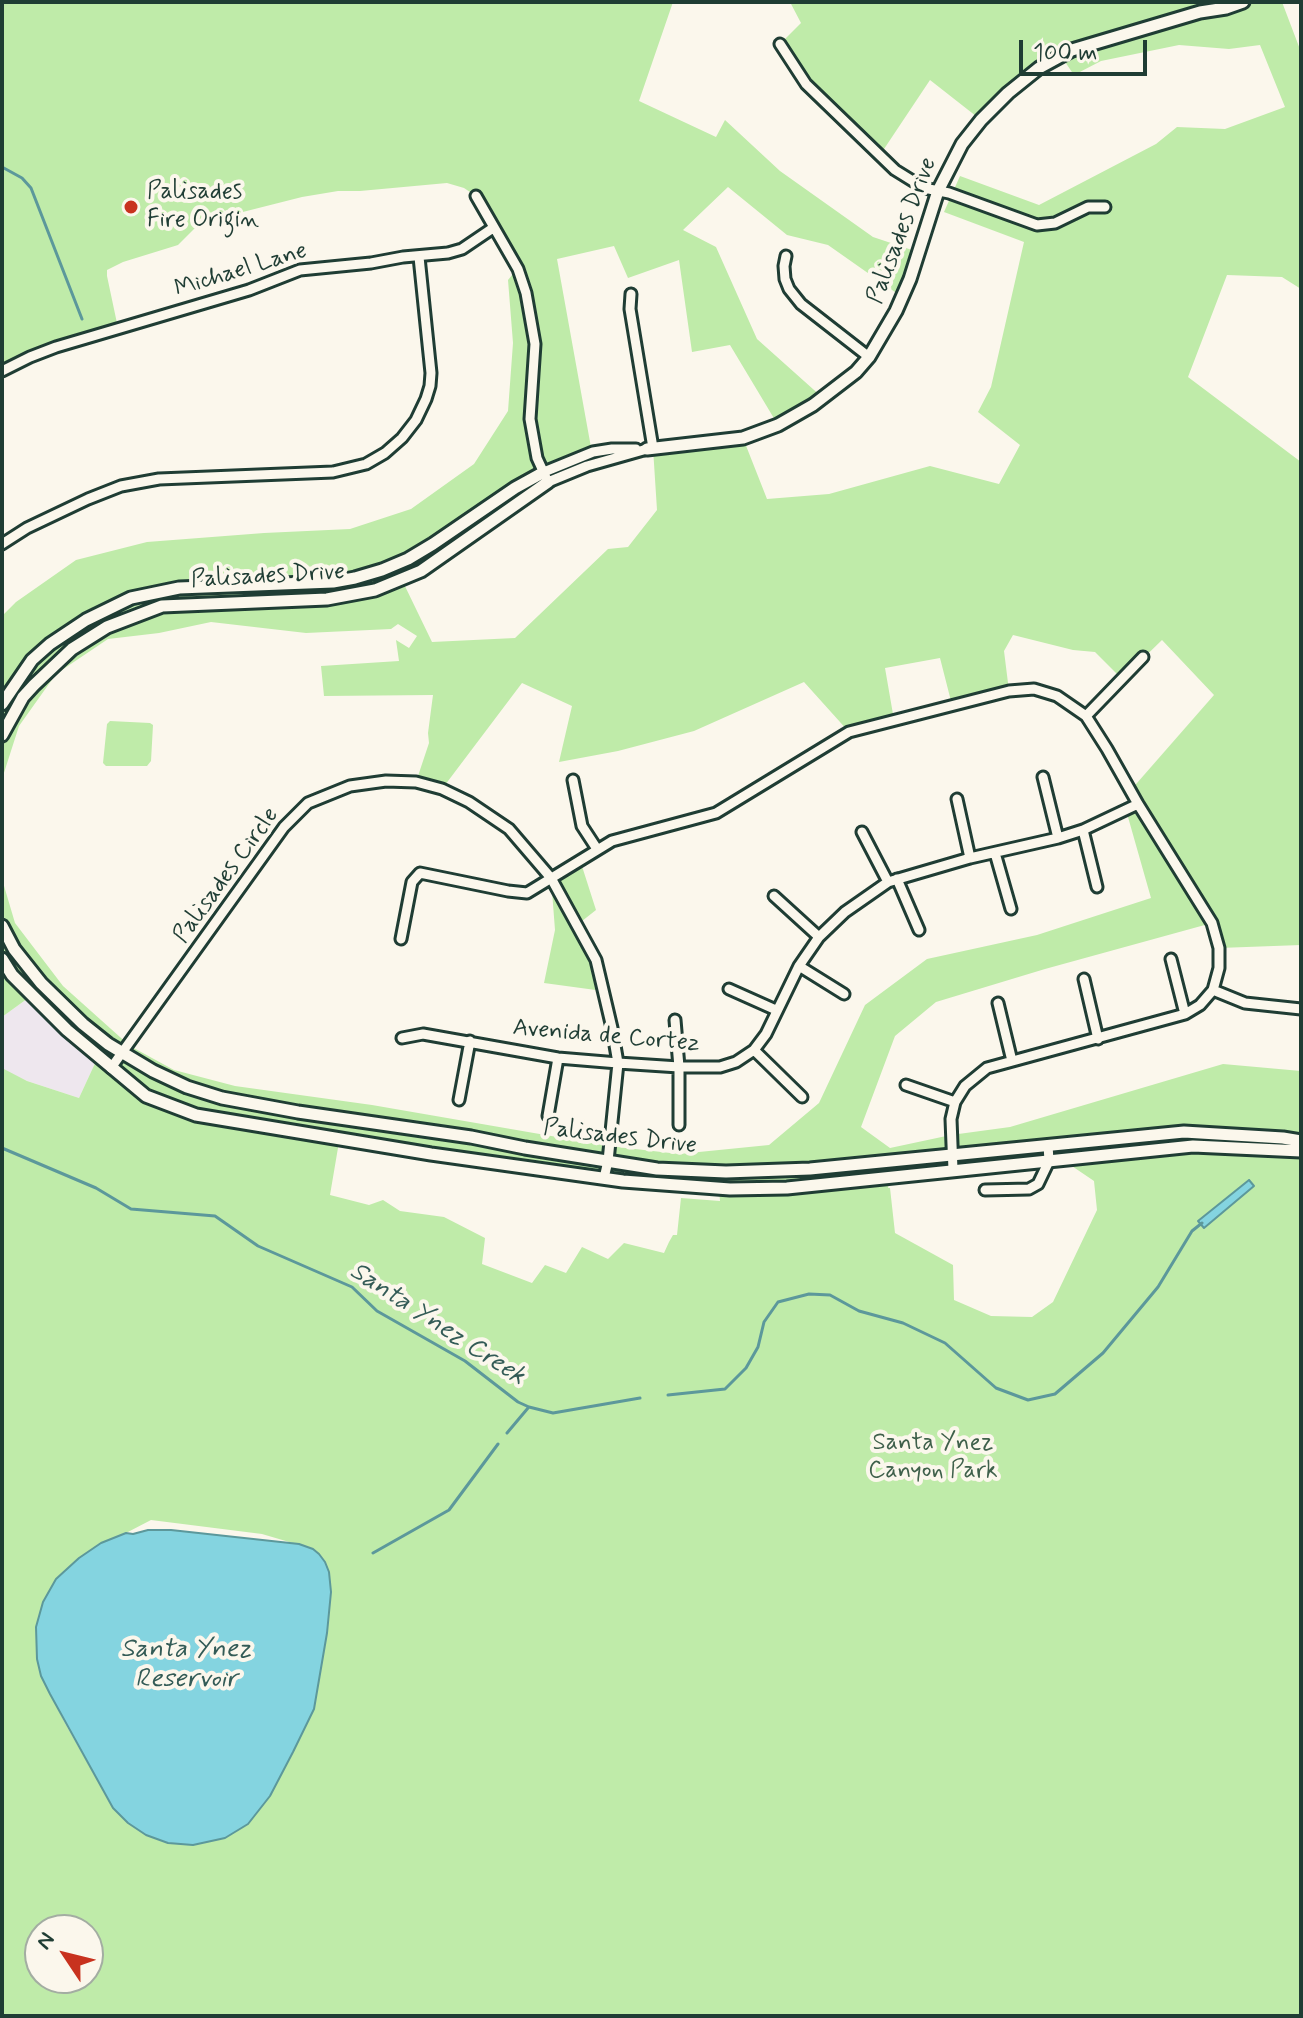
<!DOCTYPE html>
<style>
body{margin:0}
#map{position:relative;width:1303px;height:2018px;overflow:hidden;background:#fbf7ec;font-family:Mynerve,sans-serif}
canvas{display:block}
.frame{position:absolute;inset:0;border:4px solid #1f3d34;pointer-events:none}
.north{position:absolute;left:24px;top:1914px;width:80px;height:80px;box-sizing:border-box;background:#fbf7ec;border:2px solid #a3ada2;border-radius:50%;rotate:305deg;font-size:22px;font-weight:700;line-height:32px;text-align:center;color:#1f3d34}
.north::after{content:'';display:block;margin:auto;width:28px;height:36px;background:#c8321e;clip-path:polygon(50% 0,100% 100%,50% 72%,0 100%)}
.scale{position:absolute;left:1019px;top:40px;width:128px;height:36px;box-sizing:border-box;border:4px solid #1f3d34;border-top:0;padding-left:10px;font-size:24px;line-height:28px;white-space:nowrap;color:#1f3d34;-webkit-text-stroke:6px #fbf7ec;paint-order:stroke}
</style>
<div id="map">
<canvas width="1303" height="2018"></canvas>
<div class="frame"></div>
<div class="north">N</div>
<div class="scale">100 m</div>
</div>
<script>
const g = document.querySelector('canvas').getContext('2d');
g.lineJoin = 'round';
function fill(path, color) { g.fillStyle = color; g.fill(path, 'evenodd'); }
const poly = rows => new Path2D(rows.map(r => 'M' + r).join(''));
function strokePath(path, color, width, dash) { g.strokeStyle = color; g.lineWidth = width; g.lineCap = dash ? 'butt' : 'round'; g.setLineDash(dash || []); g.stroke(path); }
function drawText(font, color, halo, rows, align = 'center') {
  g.font = font + ' Mynerve,sans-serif'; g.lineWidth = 8; g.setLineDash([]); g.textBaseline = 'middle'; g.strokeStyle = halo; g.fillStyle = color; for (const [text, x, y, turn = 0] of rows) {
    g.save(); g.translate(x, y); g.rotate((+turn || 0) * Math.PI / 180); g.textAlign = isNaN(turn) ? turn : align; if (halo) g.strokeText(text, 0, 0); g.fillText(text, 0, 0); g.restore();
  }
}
fill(poly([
 [31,996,97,1059,79,1098,27,1081,2,1069,2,1017]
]), '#eee7ee');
fill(poly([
 [2,2,673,2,639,101,716,137,725,120,780,171,873,237,918,252,902,297,828,245,787,235,728,187,683,230,716,247,757,339,823,398,778,425,730,345,692,352,679,260,628,278,614,246,557,259,592,453,545,471,548,482,402,580,432,642,515,638,608,549,628,547,657,510,653,448,743,438,767,499,829,494,930,466,999,484,1020,445,978,412,991,387,1024,242,944,212,960,176,1039,205,1156,144,1177,127,1225,129,1285,107,1260,45,1229,49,1179,45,1101,61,1074,75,1061,56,981,120,930,80,880,155,806,84,780,44,801,23,790,2,1220,2,1227,8,1243,2,1282,2,1301,52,1301,289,1282,277,1227,275,1188,377,1301,462,1301,945,1219,948,1212,923,1045,969,936,1002,895,1036,861,1127,890,1148,951,1135,1010,1127,1223,1064,1301,1071,1301,2016,2,2016,2,1068,27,1081,79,1098,97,1059,31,996,2,1017,2,879,15,923,63,986,130,1046,174,1070,235,1086,372,1105,609,1146,679,1154,769,1145,819,1103,865,1005,927,959,1037,935,1151,898,1126,810,1138,804,1130,791,1214,695,1162,640,1122,679,1095,652,1073,650,1013,635,1004,651,1009,691,952,705,940,658,885,668,894,720,849,732,804,682,694,731,618,751,559,762,572,706,522,683,442,789,416,782,429,743,428,733,433,695,324,696,321,666,399,661,396,640,409,648,417,636,398,624,391,629,306,633,211,622,159,633,108,639,56,674,19,726,2,779,2,616,16,602,76,560,147,542,264,533,350,529,411,509,474,464,508,411,513,343,508,280,517,269,476,196,464,188,447,183,360,191,338,191,302,197,223,217,198,225,178,245,123,262,107,270,107,276,118,328,2,371],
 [340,1136,668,1185,719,1189,720,1201,681,1198,677,1235,673,1235,669,1242,664,1253,624,1243,608,1259,582,1247,566,1273,545,1265,532,1283,482,1264,485,1238,444,1217,400,1211,383,1200,369,1205,330,1195],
 [1063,1160,1094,1181,1097,1210,1053,1302,1032,1317,991,1316,954,1300,953,1265,895,1233,890,1188,888,1188,890,1177],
 [151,1520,262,1534,313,1549,225,1838,193,1845,168,1843,113,1808,66,1725,41,1676,56,1579,79,1558,101,1543,126,1533],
 [40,1930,88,1930,88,1978,40,1978],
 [110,721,150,723,153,725,151,761,147,766,106,766,103,763,107,724],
 [580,860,596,910,577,925,596,960,603,991,544,983,555,930,551,878]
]), '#bfeba9');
const water = poly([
 [1249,1180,1254,1186,1204,1228,1198,1221,1249,1180],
 [148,1530,171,1530,299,1544,313,1549,319,1554,325,1562,329,1572,331,1592,327,1633,314,1709,293,1752,270,1796,248,1824,225,1838,193,1845,168,1843,146,1835,128,1823,113,1808,50,1694,41,1676,37,1659,36,1627,43,1602,56,1579,79,1558,101,1543,126,1533,133,1534,148,1530]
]);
fill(water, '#84d4e0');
strokePath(water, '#5c989b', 2);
strokePath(poly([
 [2,167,22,178,31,188,82,319],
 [2,1148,96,1188,131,1209,215,1216,258,1246,352,1287,377,1311,465,1361,518,1402,529,1407,553,1413,640,1398],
 [668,1395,725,1389,746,1368,758,1347,764,1322,778,1302,809,1294,830,1295,859,1311,903,1323,945,1343,996,1388,1028,1400,1055,1394,1103,1353,1158,1287,1192,1231,1202,1223],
 [507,1433,528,1408],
 [373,1553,449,1510,498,1444]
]), '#5c989b', 3);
const minor = poly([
 [780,44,806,84,895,170,924,188,949,193,1037,225,1055,223,1088,207,1105,207],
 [476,196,518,269,526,293,535,344,530,419,537,458,548,482,587,466,647,449],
 [786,256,784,266,785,279,789,289,801,304,869,357],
 [631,294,630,309,653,448],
 [2,371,30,357,56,347,249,290,300,270,371,263,403,257,448,253,462,249,493,228],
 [544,472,593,452,612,449,636,449],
 [2,544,27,528,88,499,121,486,159,479,333,472,366,464,385,453,402,438,416,420,426,399,430,386,431,373,419,257],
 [1086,716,1143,657],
 [1043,777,1058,838],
 [573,780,582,826,597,849],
 [957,799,970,858],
 [1083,830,1097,887],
 [862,832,888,882],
 [995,853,1011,909],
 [897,879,919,930],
 [774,896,819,937],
 [401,939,412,882,420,873,508,891,527,893,612,841,716,813,849,732,1009,691,1034,689,1057,696,1086,716,1107,749,1138,804,1212,923,1219,948,1219,968,1213,990,1200,1005,1185,1014,987,1068,965,1086,955,1102,951,1119,953,1170],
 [1171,959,1185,1014],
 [799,966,844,994],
 [1084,979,1098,1039],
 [729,989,776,1010],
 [1213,990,1245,1003,1301,1009],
 [998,1003,1012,1061],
 [675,1020,679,1067,679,1125],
 [402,1038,423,1034,558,1058,618,1063,679,1067,720,1067,736,1062,754,1050,766,1034,799,966,819,937,845,912,888,882,970,858,1058,838,1083,830,1138,804],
 [754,1050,802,1097],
 [111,1068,284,827,308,803,350,786,386,781,416,782,442,789,469,802,509,829,551,878,596,960,612,1028,618,1063,608,1161,604,1178],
 [906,1085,955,1102],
 [459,1100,470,1041],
 [548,1116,558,1058],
 [985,1190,1029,1189,1038,1184,1049,1161,1048,1145]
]);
const tertiary = poly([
 [647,449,743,438,778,425,813,405,856,372,869,357,896,311,910,279,938,191,962,144,981,120,1008,93,1039,68,1072,50,1200,12,1226,8,1243,2],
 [2,704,32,660,50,644,86,620,131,598,179,588,333,582,355,578,382,570,408,559,433,544,515,488,544,472],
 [2,735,23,697,34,685,72,649,107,627,162,606,327,599,375,590,421,571,548,482],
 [2,926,14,949,41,983,83,1024,108,1044,153,1071,187,1087,222,1098,298,1112,471,1137,525,1148,657,1169,726,1172,810,1169,1184,1132,1283,1138,1301,1141],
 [2,959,12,975,67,1030,146,1096,196,1115,431,1154,623,1181,730,1189,787,1188,1193,1146,1301,1151]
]);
strokePath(minor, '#1f3d34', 15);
strokePath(tertiary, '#1f3d34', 17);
strokePath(minor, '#fbf7ec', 9);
strokePath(tertiary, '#fbf7ec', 11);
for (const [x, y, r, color] of [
 [131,207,8,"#c8321e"]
]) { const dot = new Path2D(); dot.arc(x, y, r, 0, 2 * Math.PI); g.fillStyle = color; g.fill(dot); strokePath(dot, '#fbf7ec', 3); }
drawText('24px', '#1f3d34', '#fbf7ec', [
 ["Palisades",147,193],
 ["Fire Origin",147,221]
], 'left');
drawText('24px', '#1f3d34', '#fbf7ec', [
 ["Palisades Drive",903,231,-69],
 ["Michael Lane",241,271,-17],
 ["Palisades Drive",268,577,-3],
 ["Palisades Circle",227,876,-54],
 ["Avenida de Cortez",606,1037,5],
 ["Palisades Drive",620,1138,7]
]);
drawText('24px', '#3f604b', '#fbf7ec', [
 ["Santa Ynez",933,1444],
 ["Canyon Park",933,1472]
]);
drawText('italic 26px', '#335b56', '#fbf7ec', [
 ["Santa Ynez Creek",437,1325,33],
 ["Santa Ynez",186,1651],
 ["Reservoir",186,1681]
]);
</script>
